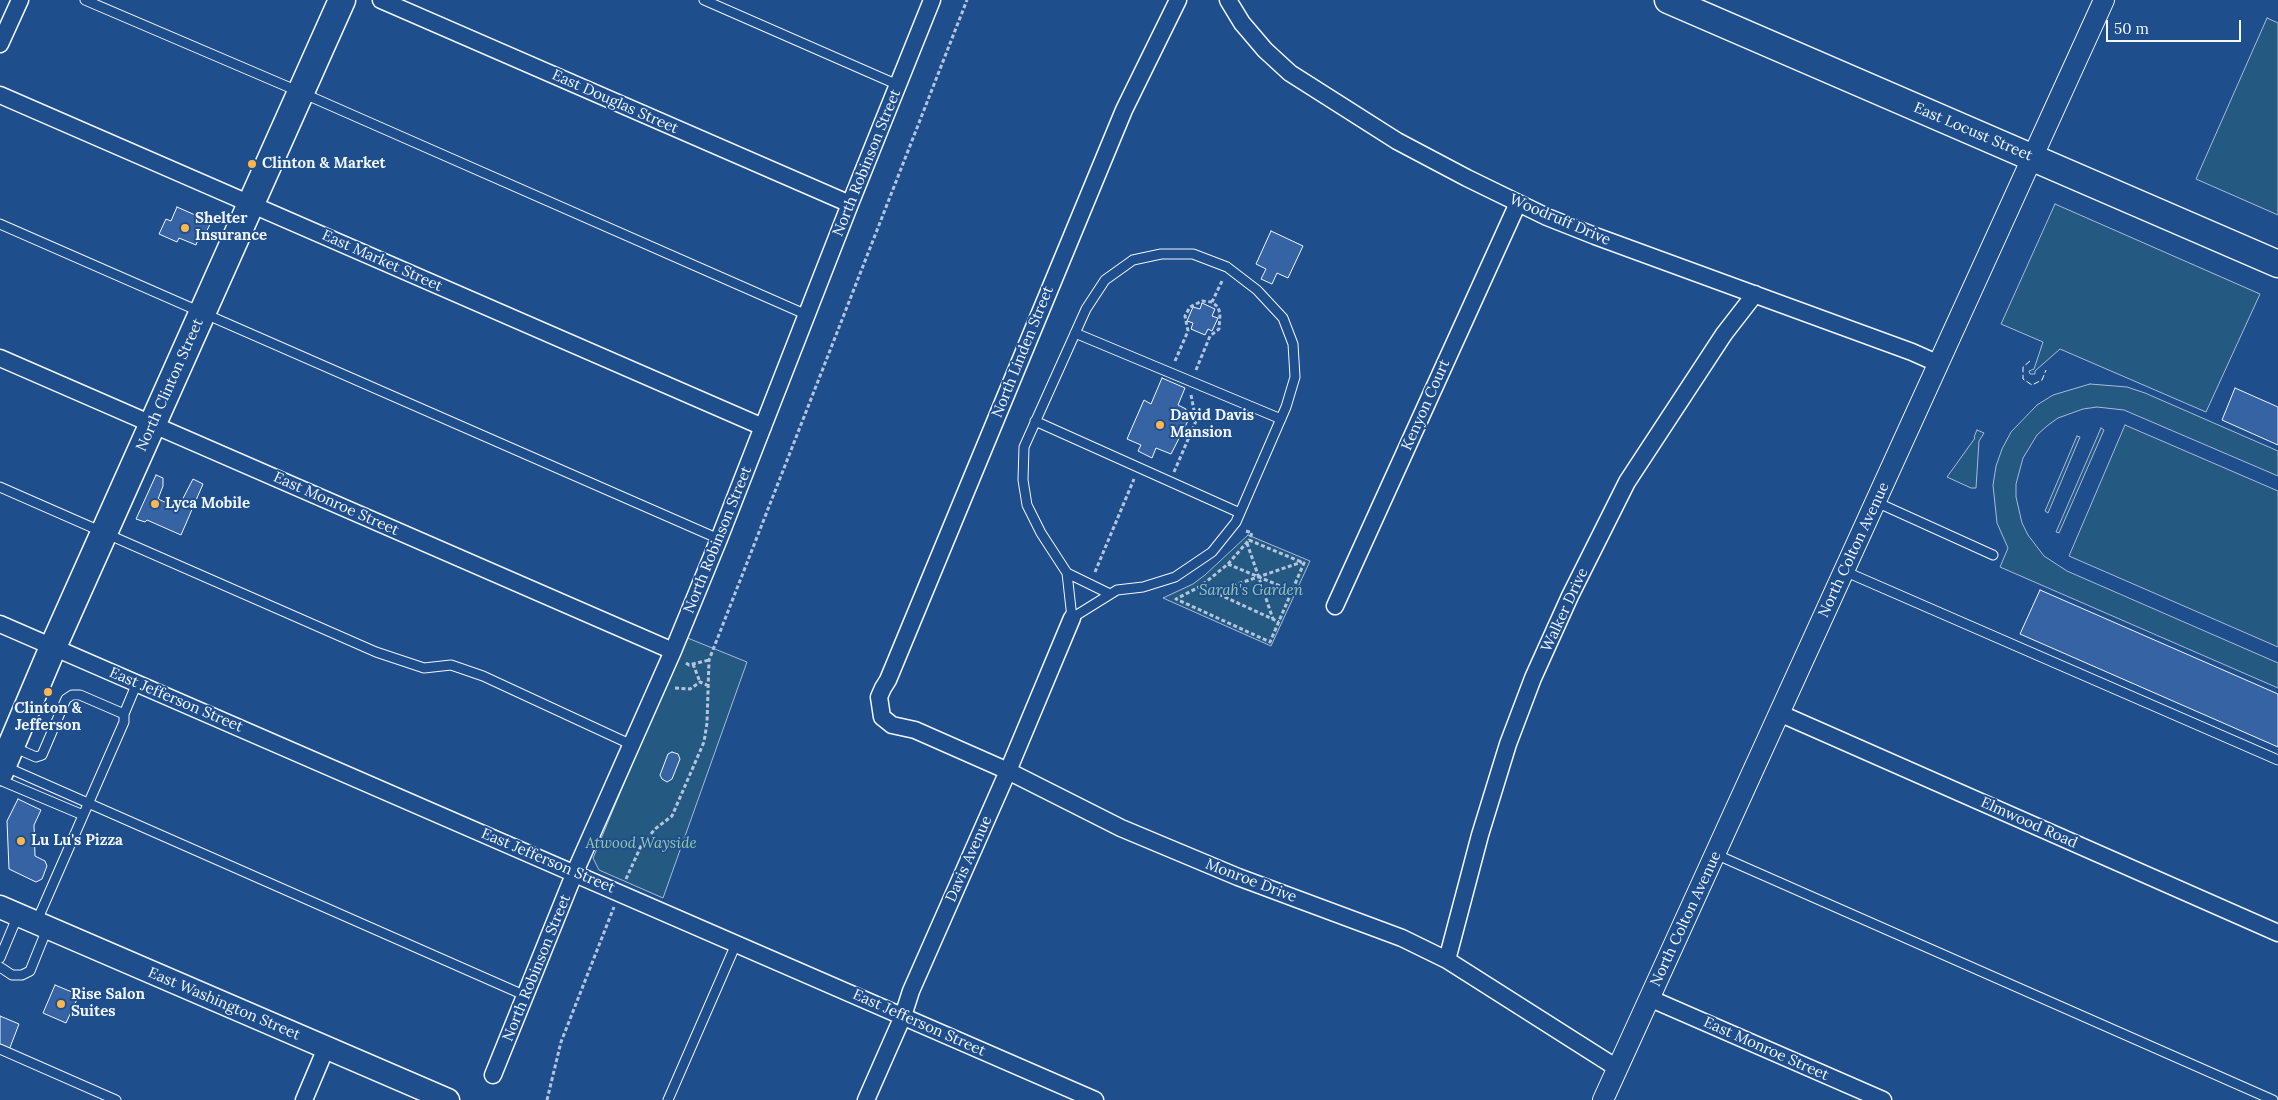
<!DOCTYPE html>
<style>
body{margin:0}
#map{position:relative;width:2278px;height:1100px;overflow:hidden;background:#1f4e8c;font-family:Lora,serif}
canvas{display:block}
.scale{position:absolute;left:2106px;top:20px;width:135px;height:22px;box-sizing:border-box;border:2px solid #f2f6ff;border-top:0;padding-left:6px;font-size:15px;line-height:18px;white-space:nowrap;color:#f2f6ff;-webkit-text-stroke:4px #1f4e8c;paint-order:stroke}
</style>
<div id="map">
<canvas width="2278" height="1100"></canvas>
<div class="scale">50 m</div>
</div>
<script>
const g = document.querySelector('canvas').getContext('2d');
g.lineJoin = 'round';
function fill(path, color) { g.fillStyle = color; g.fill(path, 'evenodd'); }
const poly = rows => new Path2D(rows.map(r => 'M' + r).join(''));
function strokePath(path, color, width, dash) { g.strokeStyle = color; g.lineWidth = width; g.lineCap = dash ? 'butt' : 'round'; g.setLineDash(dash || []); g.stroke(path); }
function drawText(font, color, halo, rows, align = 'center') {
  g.font = font + ' Lora,serif'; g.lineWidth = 4; g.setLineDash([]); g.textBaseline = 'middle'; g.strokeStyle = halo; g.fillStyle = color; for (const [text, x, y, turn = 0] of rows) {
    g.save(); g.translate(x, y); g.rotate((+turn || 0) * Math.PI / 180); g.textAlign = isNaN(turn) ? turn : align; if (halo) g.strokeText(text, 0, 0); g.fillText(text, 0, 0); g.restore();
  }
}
const green = poly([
 [2267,18,2278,23,2278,215,2196,179,2267,18],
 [2055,204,2260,294,2206,412,2060,349,2035,371,2035,374,2030,374,2029,371,2034,369,2043,342,2001,324,2055,204],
 [2090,384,2127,387,2145,393,2278,451,2278,476,2124,410,2097,407,2083,409,2058,418,2047,426,2037,435,2023,458,2016,484,2016,497,2022,523,2028,535,2044,556,2067,571,2278,663,2278,688,2000,567,2008,548,1997,523,1993,485,1996,466,2002,449,2011,432,2037,405,2053,395,2090,384],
 [2125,425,2278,491,2278,647,2069,556,2125,425],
 [2101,428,2104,430,2059,533,2056,532,2101,428],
 [1977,430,1984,433,1979,441,1976,488,1971,488,1947,477,1975,438,1974,437,1977,430],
 [2077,436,2080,437,2048,513,2045,511,2077,436],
 [1248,535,1310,561,1271,646,1163,598,1193,584,1205,575,1248,535],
 [685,637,747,662,663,898,599,870,593,858,685,637]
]);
fill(green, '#245a82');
strokePath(green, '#a8bbd7', 1);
const building = poly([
 [177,207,211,222,203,239,199,237,196,245,179,238,177,242,159,234,166,219,171,221,177,207],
 [1271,231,1303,246,1288,278,1277,273,1272,284,1261,279,1266,269,1256,264,1271,231],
 [1202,303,1215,309,1212,316,1218,318,1212,331,1208,329,1205,335,1191,329,1193,323,1187,321,1193,307,1200,309,1202,303],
 [1162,378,1185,388,1178,405,1186,409,1184,415,1190,417,1171,454,1156,448,1152,458,1138,451,1141,445,1127,439,1144,400,1151,404,1162,378],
 [2235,388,2278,407,2278,445,2222,420,2235,388],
 [156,475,163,478,163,486,158,499,178,508,193,479,203,484,181,535,147,520,145,522,136,519,156,475],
 [2040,590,2278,694,2278,747,2020,634,2040,590],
 [672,752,678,754,680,759,672,779,667,782,662,779,660,775,668,754,672,752],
 [18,799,41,810,34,825,35,856,45,861,47,866,42,879,36,882,9,869,7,821,18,799],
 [55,985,79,995,66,1023,43,1013,55,985],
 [0,1016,19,1024,9,1050,0,1046,0,1016]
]);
fill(building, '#3563a3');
strokePath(building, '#f2f6ff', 1);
const service = poly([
 [85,0,300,92,807,315],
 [704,0,898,85],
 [0,224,719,539],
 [1161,254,1193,254,1227,267,1257,290,1283,318,1293,344,1295,377,1286,407,1236,522,1212,552,1175,577,1143,587,1117,590,1072,618,1067,573,1041,533,1027,505,1023,480,1024,447,1086,309,1105,280,1133,260,1161,254],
 [1075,333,1281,419],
 [1035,421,1240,513],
 [0,487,376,652,424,668,451,665,483,676,632,745],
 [1876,502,1993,555],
 [1844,571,2278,760],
 [1067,573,1110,594],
 [13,747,36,757,42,755,66,699,72,695,80,695,124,714,137,683],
 [4,766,526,996],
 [0,780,83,815],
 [1715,854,2273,1100],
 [36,923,124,722,124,714],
 [0,958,18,915],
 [0,967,12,975,22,975,30,971,47,929],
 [0,1049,116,1100],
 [668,1100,736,944]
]);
const minor = poly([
 [381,0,850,204],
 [1178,0,1124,110,888,680,883,688,879,697,882,717,892,725,915,730,1008,771,1121,828,1238,877,1402,938,1447,960,1617,1068],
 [1228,0,1242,23,1265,50,1290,73,1397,141,1467,178,1547,217,1595,236,1912,352,1939,364],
 [0,44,20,0],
 [0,95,763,427],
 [0,358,673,651],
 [1335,606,1518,203],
 [0,624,1095,1100],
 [1779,713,2278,933],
 [1447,960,1480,835,1508,744,1533,678,1570,596,1627,482,1724,334,1755,294],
 [1649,998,1883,1100],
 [493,1075,575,872,673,651,719,539,850,204,932,0],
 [304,1100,326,1048],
 [866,1100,903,1016,911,991,1008,771,1072,618]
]);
const tertiary = poly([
 [1603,1100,2104,0]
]);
const secondary = poly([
 [0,907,448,1100]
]);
const primary = poly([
 [1668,0,2278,264],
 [0,772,53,647,342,0]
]);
strokePath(service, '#f2f6ff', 11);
strokePath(minor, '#f2f6ff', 19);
strokePath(tertiary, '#f2f6ff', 22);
strokePath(secondary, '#f2f6ff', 25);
strokePath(primary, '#f2f6ff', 29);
strokePath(poly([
 [1175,361,1188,331,1185,316,1190,307,1202,301,1212,302],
 [1196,370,1210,336,1219,329,1220,314,1218,307,1212,302,1223,279],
 [1174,472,1196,421,1191,395],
 [1246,531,1252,533,1249,540],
 [1249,540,1304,563,1270,642,1176,599,1201,586,1228,564,1249,540],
 [1247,543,1273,619],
 [1228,564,1292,591],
 [1095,572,1134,479],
 [1201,586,1279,622],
 [1214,592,1302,562],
 [686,663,689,665,709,660],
 [693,664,700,682],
 [675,688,690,689,700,682,707,685],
 [626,879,641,846,655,829,672,816,704,742,707,723,709,660,967,0],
 [547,1100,561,1042,614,907]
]), '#b3c4dc', 3, [4, 2.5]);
strokePath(service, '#1f4e8c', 9);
strokePath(minor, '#1f4e8c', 16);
strokePath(tertiary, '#1f4e8c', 20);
strokePath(secondary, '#1f4e8c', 22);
strokePath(primary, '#1f4e8c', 26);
strokePath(poly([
 [2030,361,2023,367,2023,379,2032,385,2042,380,2046,370]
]), '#f2f6ff', 1, [6, 2.5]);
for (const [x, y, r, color] of [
 [252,164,5,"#ffb74d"],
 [185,228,5,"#ffb74d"],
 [1160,425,5,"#ffb74d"],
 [155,504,5,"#ffb74d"],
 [48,692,5,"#ffb74d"],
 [21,841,5,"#ffb74d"],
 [61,1004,5,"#ffb74d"]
]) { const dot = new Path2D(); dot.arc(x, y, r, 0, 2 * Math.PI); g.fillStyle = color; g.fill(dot); strokePath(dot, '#1f4e8c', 2); }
drawText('15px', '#f2f6ff', '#1f4e8c', [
 ["East Douglas Street",615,102,24],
 ["East Locust Street",1973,132,23],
 ["North Robinson Street",867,163,-68],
 ["Woodruff Drive",1560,220,23],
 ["East Market Street",382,261,24],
 ["North Linden Street",1023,352,-68],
 ["North Clinton Street",170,385,-66],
 ["Kenyon Court",1426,405,-66],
 ["East Monroe Street",336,504,24],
 ["North Robinson Street",718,540,-68],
 ["North Colton Avenue",1854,550,-65],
 ["Walker Drive",1565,610,-65],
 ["East Jefferson Street",176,700,23],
 ["Elmwood Road",2029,823,24],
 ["Davis Avenue",969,859,-66],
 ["East Jefferson Street",548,861,23],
 ["Monroe Drive",1251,881,21],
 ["North Colton Avenue",1686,919,-65],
 ["North Robinson Street",537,968,-68],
 ["East Washington Street",224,1004,23],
 ["East Jefferson Street",919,1023,24],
 ["East Monroe Street",1766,1049,24]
]);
drawText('bold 15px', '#f2f6ff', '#1f4e8c', [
 ["Clinton & Market",262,164],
 ["Shelter",195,219],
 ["Insurance",195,236],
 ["David Davis",1170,416],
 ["Mansion",1170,433],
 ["Lyca Mobile",165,504],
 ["Clinton &",48,709,"center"],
 ["Jefferson",48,726,"center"],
 ["Lu Lu's Pizza",31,841],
 ["Rise Salon",71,995],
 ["Suites",71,1012]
], 'left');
drawText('italic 15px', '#97c8a6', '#1f4e8c', [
 ["Sarah's Garden",1251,591],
 ["Atwood Wayside",641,844]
]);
</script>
